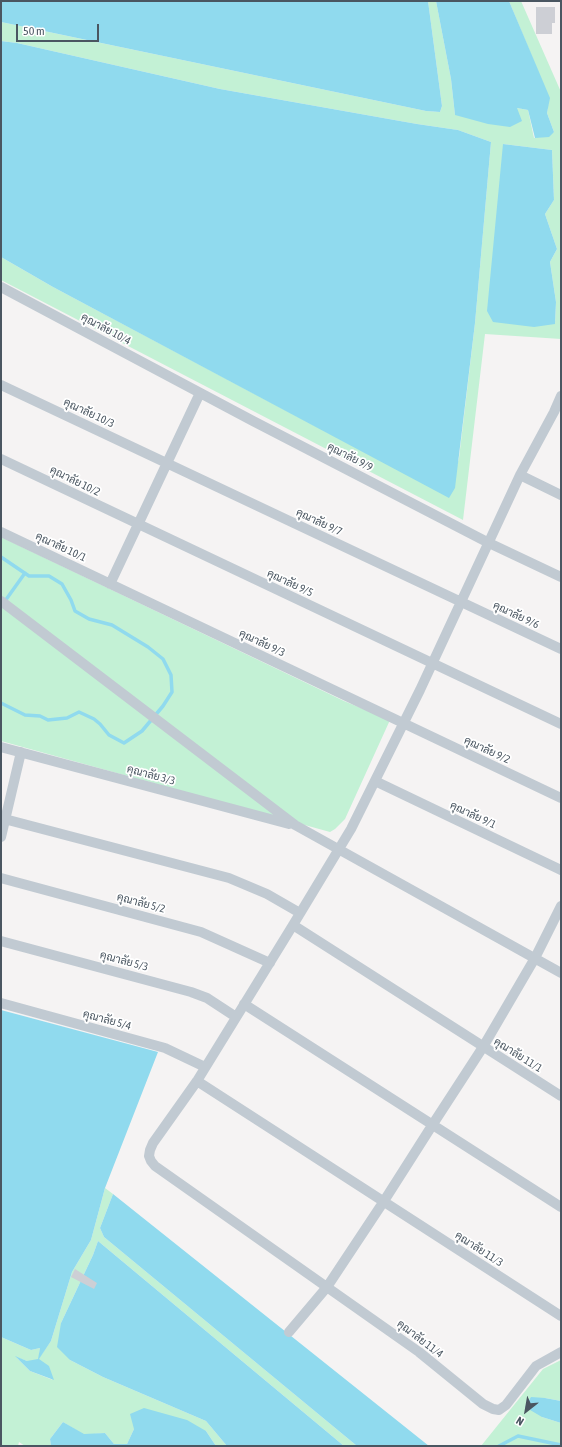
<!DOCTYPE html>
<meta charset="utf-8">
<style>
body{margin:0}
#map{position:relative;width:562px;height:1447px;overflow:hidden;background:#f5f3f3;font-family:"Asap Condensed",sans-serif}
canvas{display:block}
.frame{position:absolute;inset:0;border:2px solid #4a5661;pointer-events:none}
.north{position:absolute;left:506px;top:1391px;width:40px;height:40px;-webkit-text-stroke:3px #fff;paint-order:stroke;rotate:211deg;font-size:11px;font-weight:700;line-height:16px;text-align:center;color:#4a5661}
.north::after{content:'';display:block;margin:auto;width:14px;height:18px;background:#4a5661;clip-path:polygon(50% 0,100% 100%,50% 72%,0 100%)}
.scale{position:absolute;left:16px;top:24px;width:83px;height:18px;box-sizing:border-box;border:2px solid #4a5661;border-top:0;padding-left:5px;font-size:12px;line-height:14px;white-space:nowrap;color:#4a5661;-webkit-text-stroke:3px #fff;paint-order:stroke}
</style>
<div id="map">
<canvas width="562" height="1447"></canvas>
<div class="frame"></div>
<div class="north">N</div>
<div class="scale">50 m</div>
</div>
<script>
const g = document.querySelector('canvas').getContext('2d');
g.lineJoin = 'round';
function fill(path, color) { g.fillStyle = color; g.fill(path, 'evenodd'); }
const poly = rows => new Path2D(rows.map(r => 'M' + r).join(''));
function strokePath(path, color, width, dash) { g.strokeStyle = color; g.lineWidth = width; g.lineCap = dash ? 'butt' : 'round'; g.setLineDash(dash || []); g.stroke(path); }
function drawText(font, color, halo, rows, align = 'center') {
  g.font = font + ' "Asap Condensed",Sarabun,sans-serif'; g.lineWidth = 3.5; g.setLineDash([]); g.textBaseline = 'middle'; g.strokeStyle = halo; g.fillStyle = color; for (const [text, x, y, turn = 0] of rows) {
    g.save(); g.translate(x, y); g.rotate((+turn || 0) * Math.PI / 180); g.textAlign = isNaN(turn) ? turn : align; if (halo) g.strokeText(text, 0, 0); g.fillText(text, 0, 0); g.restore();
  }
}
fill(poly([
 [428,1,436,1,451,79,455,115,517,108,528,110,534,138,554,132,547,113,549,98,509,1,521,1,561,92,561,339,485,334,463,520,1,280,1,257,53,287,449,497,459,458,475,323,491,142,458,130,417,124,220,89,17,43,1,41,1,22,426,111,440,112,442,106],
 [503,144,552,150,554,200,545,214,557,249,550,262,556,302,555,324],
 [1,537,344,701,390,720,345,819,335,829,330,832,1,741],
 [105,1188,113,1194,100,1228,104,1237,357,1446,344,1446,98,1241,93,1255,61,1323,70,1360,103,1377,206,1421,227,1446,216,1446,206,1431,134,1429,127,1444,114,1444,105,1433,84,1435,63,1422,50,1439,51,1446,25,1446,19,1442,18,1446,1,1446,1,1337,31,1350,40,1348,39,1358,51,1341,72,1272,91,1240],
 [16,1357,27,1361,53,1380,30,1371],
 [561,1360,561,1401,545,1398,542,1417,561,1423,561,1446,481,1446,543,1369]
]), '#c3f1d5');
fill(poly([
 [1,1,428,1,442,106,440,112,426,111,1,22],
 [436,1,509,1,550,98,547,113,554,132,549,137,535,138,528,110,517,108,522,121,510,127,488,124,455,115,451,79],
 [1,41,17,43,220,89,417,124,458,130,491,142,475,323,455,488,449,498,53,287,1,257],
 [503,144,552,150,554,200,545,214,557,249,550,262,556,302,555,324,534,327,493,322,487,311],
 [1,1010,158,1052,105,1188,91,1240,72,1272,51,1341,39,1359,49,1366,54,1380,30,1371,15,1356,27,1361,38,1359,40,1348,31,1350,1,1337],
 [113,1194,429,1446,357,1446,104,1237,100,1228],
 [98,1241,344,1446,227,1446,206,1421,103,1377,70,1360,57,1347,61,1323,93,1255],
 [531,1397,545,1398,561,1401,561,1423,542,1417,525,1407],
 [144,1408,187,1420,206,1431,216,1446,51,1446,50,1439,63,1422,84,1434,105,1433,114,1444,127,1444,134,1429,130,1414]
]), '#90daee');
strokePath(poly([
 [1,557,29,576,49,576,62,584,71,600,75,611,89,619,112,625,148,647,163,659,171,675,172,692,163,706,142,731,124,743,109,735,100,724,94,719,79,712,67,718,48,720,40,716,25,715,1,703],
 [5,601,25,573],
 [499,1446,518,1436,561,1445]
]), '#90daee', 3.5);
fill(poly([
 [536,7,555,7,555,23,552,23,552,34,536,34],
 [75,1269,97,1283,94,1289,71,1277]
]), '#cdcfd5');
strokePath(poly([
 [1,287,253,421,489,543,561,577],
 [1,385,561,649],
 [561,396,554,412,520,475,420,690,351,829,293,925,197,1081,153,1143,150,1150,149,1156,151,1161,155,1166,419,1352,483,1404,493,1409,499,1410,506,1405,536,1366,561,1352],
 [1,459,561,724],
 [520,475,561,495],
 [1,532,561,798],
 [110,584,200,393],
 [1,601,295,825,561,973],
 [1,747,289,824],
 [375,781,561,870],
 [1,818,229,878,267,894,300,913],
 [1,837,21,752],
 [1,878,201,932,270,963],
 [293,925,561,1096],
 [1,941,191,992,207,998,236,1017],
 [1,1003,165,1048,205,1067],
 [244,1004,561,1207],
 [197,1081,561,1316],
 [289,1332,327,1287,384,1201,433,1124,483,1047,535,958,561,906]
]), '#c1cad2', 10);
drawText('11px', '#4a5661', '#fff', [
 ["คุณาลัย 10/4",106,329,28],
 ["คุณาลัย 10/3",89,413,25],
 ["คุณาลัย 9/9",350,457,27],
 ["คุณาลัย 10/2",75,481,26],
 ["คุณาลัย 9/7",319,522,25],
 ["คุณาลัย 10/1",61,547,25],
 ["คุณาลัย 9/5",290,583,25],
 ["คุณาลัย 9/6",516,615,25],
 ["คุณาลัย 9/3",262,643,25],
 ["คุณาลัย 9/2",487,750,25],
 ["คุณาลัย 3/3",151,775,15],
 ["คุณาลัย 9/1",473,815,25],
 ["คุณาลัย 5/2",141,903,15],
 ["คุณาลัย 5/3",124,961,15],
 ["คุณาลัย 5/4",107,1020,15],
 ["คุณาลัย 11/1",518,1055,32],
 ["คุณาลัย 11/3",479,1249,33],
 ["คุณาลัย 11/4",420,1339,37]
]);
</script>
